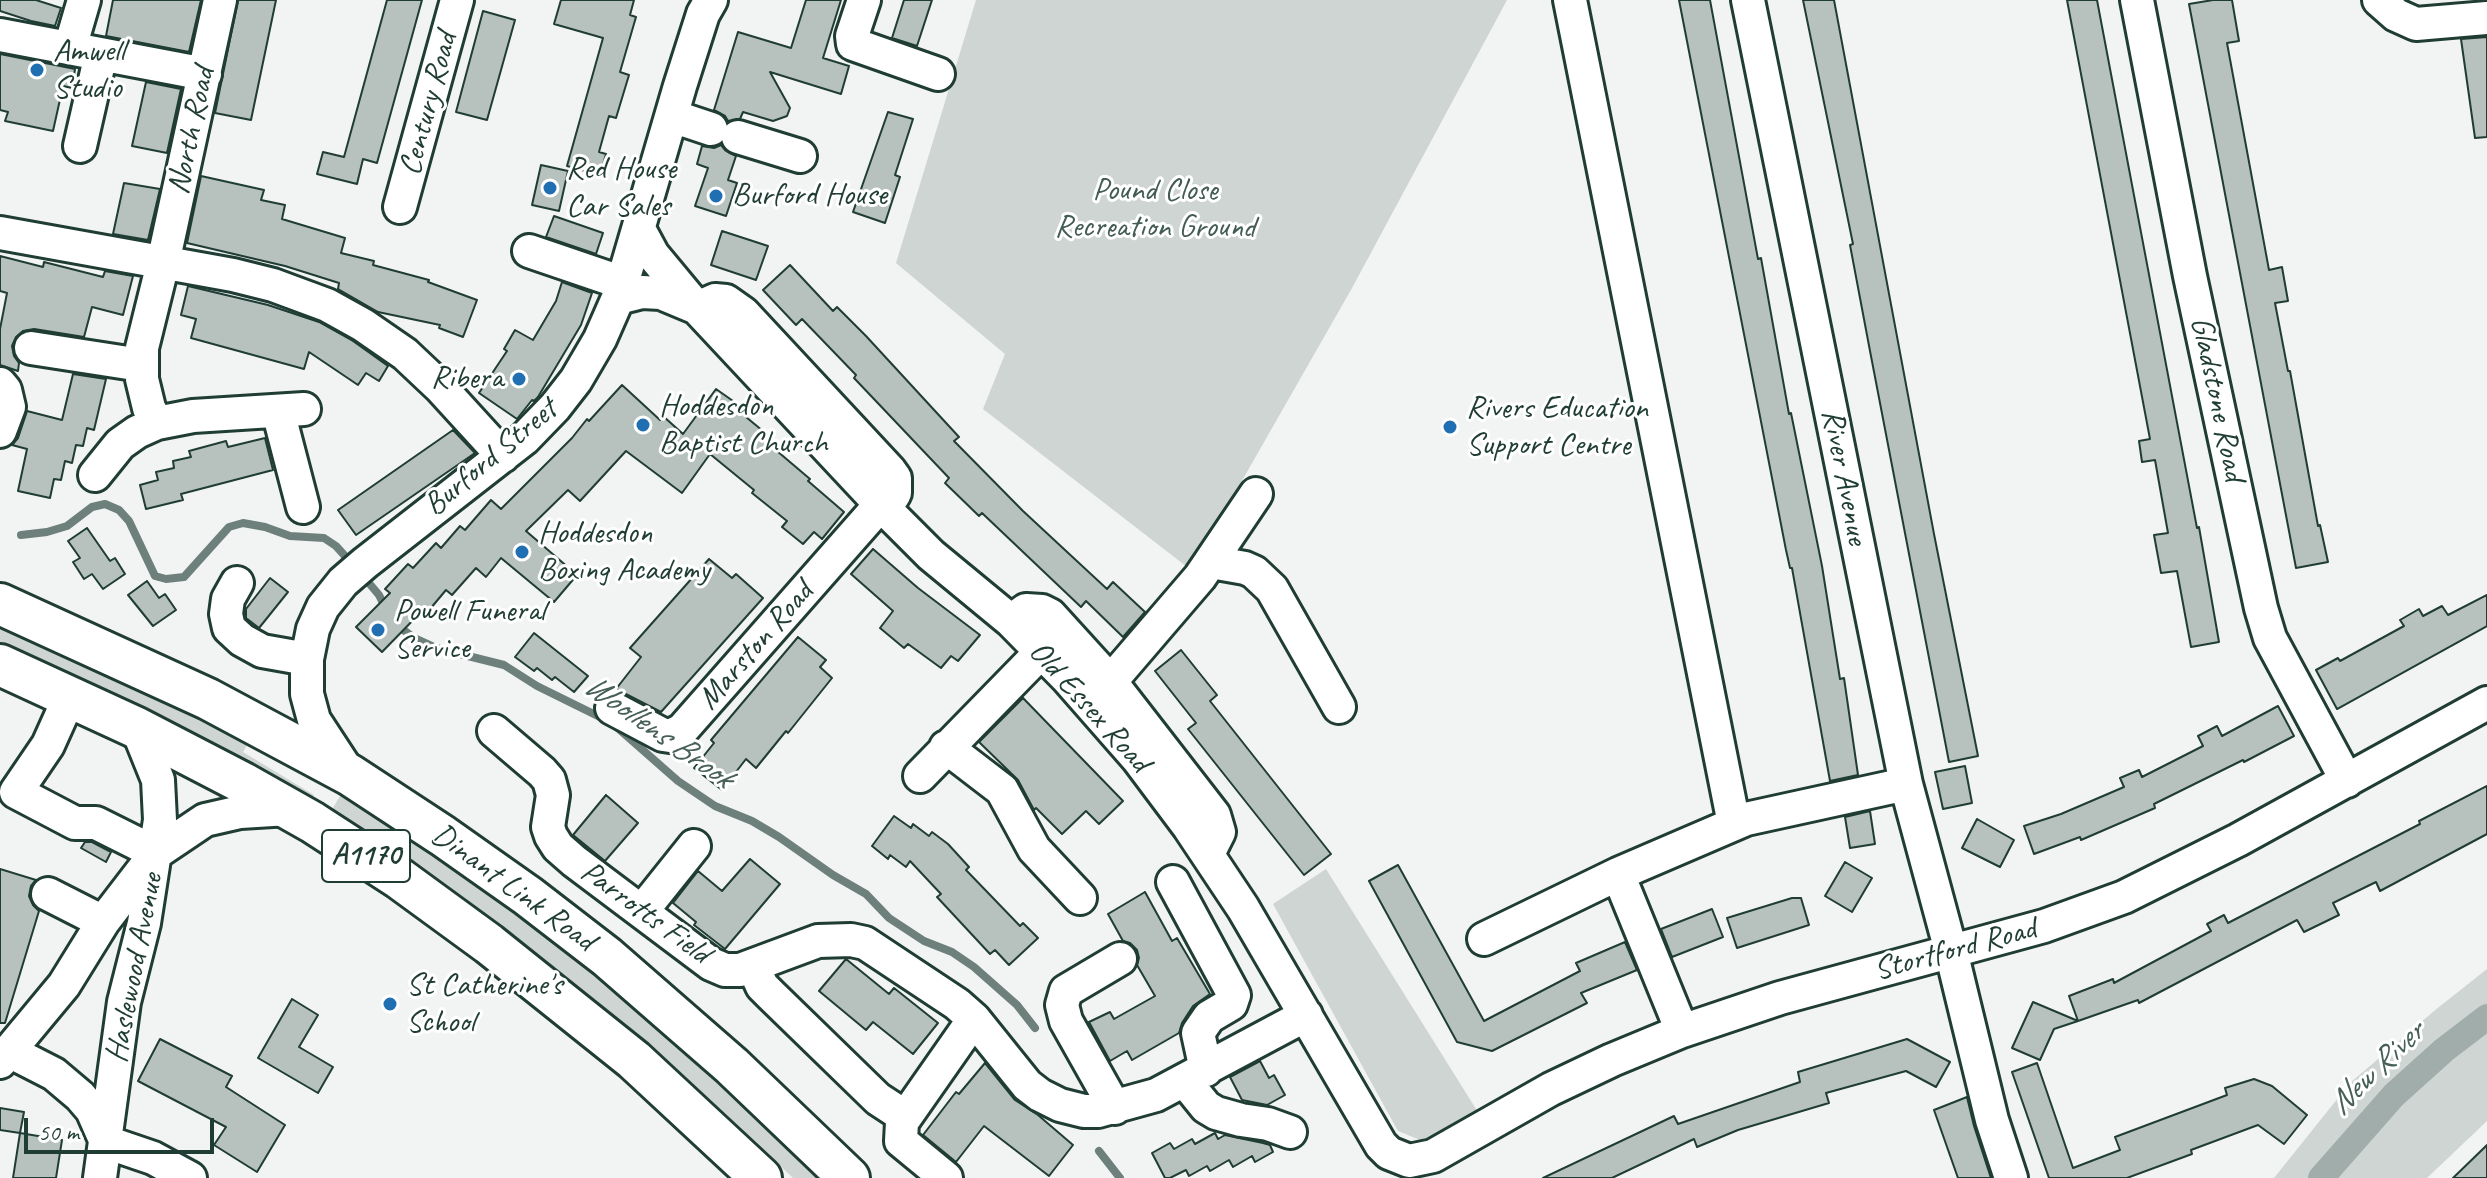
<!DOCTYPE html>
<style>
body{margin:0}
#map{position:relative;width:2487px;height:1178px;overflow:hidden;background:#f2f3f3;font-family:Caveat,sans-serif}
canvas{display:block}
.scale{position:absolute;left:24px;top:1118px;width:190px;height:36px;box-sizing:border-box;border:4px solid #1f3d34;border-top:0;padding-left:10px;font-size:24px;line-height:28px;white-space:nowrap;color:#1f3d34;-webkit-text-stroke:6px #fff;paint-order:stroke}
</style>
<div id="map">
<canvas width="2487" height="1178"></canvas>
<div class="scale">50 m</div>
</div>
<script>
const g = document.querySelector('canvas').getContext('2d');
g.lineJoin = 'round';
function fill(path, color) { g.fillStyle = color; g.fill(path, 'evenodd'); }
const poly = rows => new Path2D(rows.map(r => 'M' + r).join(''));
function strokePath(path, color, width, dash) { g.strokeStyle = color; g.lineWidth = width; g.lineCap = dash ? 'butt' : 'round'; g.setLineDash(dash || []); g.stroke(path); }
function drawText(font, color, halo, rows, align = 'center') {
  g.font = font + ' Caveat,sans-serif'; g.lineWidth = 6; g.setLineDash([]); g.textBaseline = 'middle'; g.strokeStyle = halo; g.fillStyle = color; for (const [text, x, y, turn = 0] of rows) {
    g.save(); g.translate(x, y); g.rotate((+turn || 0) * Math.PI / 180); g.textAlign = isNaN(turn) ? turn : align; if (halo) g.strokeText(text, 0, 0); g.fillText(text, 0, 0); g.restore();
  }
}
fill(poly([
 [976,0,1507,0,1352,288,1191,570,983,409,1005,354,896,263],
 [0,618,251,738,243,752,314,795,310,802,0,647],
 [343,791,429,846,590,965,830,1178,793,1178,715,1104,611,1014,512,937,330,813],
 [1326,869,1481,1117,1420,1140,1398,1131,1273,904],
 [2487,969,2487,1121,2427,1178,2274,1178,2350,1083,2434,1011]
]), '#ced5d3');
strokePath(poly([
 [21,535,47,532,67,526,92,507,105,504,119,510,129,521,155,576,166,579,184,577,229,527,243,523,265,527,290,536,324,538,336,546,354,566],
 [363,576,379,595,387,611],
 [397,625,414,638,436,648,504,665,537,686,612,723,678,781,715,806,752,821,779,837,833,875,866,894,889,918,924,941,952,952,974,967,1017,1005,1035,1028],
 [1099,1151,1120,1178]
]), '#6d807b', 8);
strokePath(poly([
 [2321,1178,2394,1095,2444,1050,2487,1017]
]), '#a1adaa', 26);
const building = poly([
 [0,0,36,0,61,8,55,26,31,21,0,11,0,0],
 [113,0,201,0,189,52,106,36,113,0],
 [238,0,276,0,251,120,215,113,238,0],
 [387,0,422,0,377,163,363,159,357,184,317,174,323,152,344,157,387,0],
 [561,0,634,0,630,15,636,17,620,72,629,75,616,118,609,116,599,152,606,154,600,175,567,166,603,38,554,24,561,0],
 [806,0,841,0,823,58,849,66,841,94,770,72,790,108,787,116,773,121,743,112,740,119,728,121,725,116,714,110,738,32,791,48,806,0],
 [904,0,932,0,917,46,892,38,904,0],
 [1679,0,1710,0,1758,259,1761,258,1789,414,1791,413,1822,566,1840,679,1844,678,1858,775,1830,781,1792,568,1790,568,1786,550,1679,0],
 [1803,0,1834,0,1934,534,1978,756,1949,762,1870,351,1850,245,1853,244,1803,0],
 [2067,0,2097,0,2197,528,2199,527,2219,642,2191,647,2177,571,2161,573,2154,535,2168,533,2155,460,2142,462,2139,441,2150,439,2067,0],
 [2213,0,2232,0,2239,41,2227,43,2269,270,2282,267,2288,301,2275,303,2288,371,2290,371,2318,526,2320,525,2328,562,2296,568,2189,4,2213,0],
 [483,11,515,20,487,120,456,112,483,11],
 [2487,37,2487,137,2475,138,2461,39,2487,37],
 [0,54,75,69,72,88,63,86,53,131,5,121,8,112,0,110,0,54],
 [146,82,181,89,167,153,132,146,146,82],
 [888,112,913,119,895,175,900,177,885,223,853,212,888,112],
 [721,145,725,150,736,156,728,180,737,183,726,216,695,206,708,168,697,164,702,146,714,148,721,145],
 [541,165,568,171,559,211,532,205,541,165],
 [201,176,264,190,261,200,285,205,282,219,345,238,341,253,374,261,373,265,429,280,428,282,477,300,463,337,439,328,440,325,378,312,338,289,339,283,285,266,187,243,201,176],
 [124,183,160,189,148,240,113,234,124,183],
 [554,216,603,233,596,254,546,237,554,216],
 [722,231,768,246,756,280,711,265,722,231],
 [0,256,43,267,44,262,103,277,105,271,133,276,123,315,92,307,84,337,34,329,23,331,16,337,12,346,14,356,19,363,18,371,0,365,0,329,7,293,0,291,0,256],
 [790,265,833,311,837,307,866,336,959,437,954,441,1023,511,1107,589,1113,582,1145,612,1123,637,1086,601,1081,607,982,513,979,516,945,483,949,478,854,378,856,375,802,319,796,325,763,290,790,265],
 [562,282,592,293,581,325,538,397,534,401,532,400,517,419,479,393,507,351,504,349,515,330,533,340,556,301,562,282],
 [188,286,268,305,319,322,353,341,388,366,379,381,366,373,358,385,309,352,304,369,191,338,196,319,181,315,188,286],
 [73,374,106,379,94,430,87,428,83,446,76,445,72,463,65,461,61,480,54,479,50,498,18,491,27,449,12,445,18,438,27,411,62,420,73,374],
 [622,385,660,420,663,416,683,434,716,389,743,408,740,412,781,446,777,451,810,479,808,481,844,512,822,539,814,532,803,544,782,527,787,521,752,493,754,490,710,454,682,493,626,451,580,501,568,490,526,531,577,575,554,602,501,558,486,577,476,568,452,595,446,590,425,615,421,612,382,652,356,627,390,593,385,589,408,564,413,568,436,543,441,548,460,526,465,530,491,500,501,509,572,438,587,419,589,421,622,385],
 [453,430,475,453,356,535,338,510,453,430],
 [265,438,273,470,181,494,183,500,146,509,140,485,158,480,156,472,174,468,173,461,191,457,189,451,226,441,228,447,265,438],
 [87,528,110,561,115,558,125,574,103,589,92,574,84,579,73,562,80,558,68,541,87,528],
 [873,549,918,588,980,635,958,661,951,656,941,668,908,644,904,648,880,628,893,611,851,574,873,549],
 [709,559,732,578,736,574,763,598,661,712,616,689,641,657,630,648,709,559],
 [270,578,288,592,259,628,246,618,246,609,270,578],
 [147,581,159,598,165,594,176,610,153,626,128,595,147,581],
 [2487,595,2487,626,2337,709,2316,670,2338,658,2340,661,2404,626,2400,620,2419,609,2423,616,2442,606,2448,615,2487,595],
 [534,633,588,676,574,692,555,677,552,680,537,668,534,671,515,657,534,633],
 [798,637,826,660,820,667,832,678,788,733,786,731,756,768,746,759,722,790,694,768,714,743,711,740,798,637],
 [1181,650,1217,695,1210,701,1331,854,1304,875,1188,729,1196,723,1155,671,1181,650],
 [1023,698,1123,801,1099,824,1086,811,1062,834,1036,808,1034,810,1018,780,979,742,1023,698],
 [2278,706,2294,736,2244,762,2243,760,2154,804,2155,808,2081,840,2080,837,2034,854,2024,826,2061,814,2124,787,2120,778,2139,770,2142,777,2203,746,2198,736,2217,726,2222,736,2278,706],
 [1965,766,1972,803,1943,809,1935,772,1965,766],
 [2487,786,2487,834,2380,891,2376,882,2333,903,2339,915,2304,932,2297,920,2139,1003,2138,1000,2078,1021,2069,996,2113,979,2114,983,2211,931,2207,924,2224,915,2228,923,2420,824,2419,821,2487,786],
 [606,795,638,823,605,861,573,835,606,795],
 [1870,811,1875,844,1850,848,1845,817,1870,811],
 [894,816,911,828,913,824,929,836,932,832,948,844,969,867,966,870,1020,926,1023,923,1038,938,1009,965,995,950,990,954,937,897,941,894,910,861,906,867,890,855,888,859,872,846,894,816],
 [1977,819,2014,840,2000,867,1962,848,1977,819],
 [85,842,92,842,111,852,106,862,81,848,85,842],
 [750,859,780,884,725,949,694,925,696,922,673,903,698,871,722,891,750,859],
 [1845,862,1872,878,1852,912,1825,896,1845,862],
 [1398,865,1484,1021,1580,971,1576,963,1625,942,1637,970,1581,993,1587,1003,1492,1051,1457,1042,1369,881,1398,865],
 [0,869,36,880,31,886,29,896,33,905,39,911,5,1023,0,1023,0,869],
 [1145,892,1172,941,1177,938,1210,994,1193,1006,1182,1023,1179,1033,1132,1060,1127,1051,1110,1061,1089,1022,1110,1012,1114,1019,1155,996,1137,965,1139,958,1137,950,1130,943,1123,941,1108,914,1145,892],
 [1792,898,1801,898,1809,925,1737,948,1727,918,1792,898],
 [1712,909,1723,937,1672,957,1661,929,1712,909],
 [846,959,889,994,894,988,938,1023,913,1054,873,1022,866,1030,819,991,846,959],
 [292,999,318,1015,299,1047,333,1067,318,1093,258,1058,292,999],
 [2033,1002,2078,1021,2054,1029,2040,1060,2012,1048,2033,1002],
 [160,1039,232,1076,226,1087,285,1125,257,1172,214,1145,226,1127,138,1081,160,1039],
 [1907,1039,1950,1062,1936,1087,1906,1071,1826,1093,1829,1103,1738,1130,1697,1147,1694,1139,1612,1178,1543,1178,1674,1116,1678,1124,1800,1082,1798,1072,1907,1039],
 [1260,1061,1269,1078,1274,1075,1285,1095,1267,1105,1242,1100,1230,1077,1260,1061],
 [985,1063,1015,1100,1038,1115,1073,1145,1049,1176,984,1126,956,1162,923,1135,956,1092,959,1094,985,1063],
 [2037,1063,2073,1168,2120,1150,2115,1137,2227,1095,2225,1088,2254,1079,2272,1086,2307,1115,2284,1144,2258,1125,2191,1150,2192,1154,2127,1178,2049,1178,2012,1072,2037,1063],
 [1967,1097,1974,1126,1991,1178,1958,1178,1934,1110,1967,1097],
 [0,1108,24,1112,20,1133,0,1130,0,1108],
 [20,1133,62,1140,56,1178,13,1178,20,1133],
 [1215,1133,1218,1139,1225,1135,1263,1143,1270,1145,1273,1152,1255,1162,1252,1156,1233,1167,1229,1160,1210,1171,1207,1166,1189,1176,1186,1170,1170,1178,1165,1178,1152,1153,1170,1143,1174,1149,1192,1139,1195,1144,1215,1133],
 [2487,1145,2487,1178,2453,1178,2487,1145]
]);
fill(building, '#b7c1bd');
strokePath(building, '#1f3d34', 2);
const minor = poly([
 [864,0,852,36,853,44,938,74],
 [1570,0,1734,824],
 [1748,0,1906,784,1951,951,1992,1120,2011,1178],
 [2137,0,2190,276,2261,608,2270,638,2347,781],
 [2379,0,2396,15,2416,24,2487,18],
 [0,35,205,74],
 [70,48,84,0],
 [672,116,711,129],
 [738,137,800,156],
 [80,146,101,54],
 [400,207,457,0],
 [639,229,653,255,697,308,885,509,931,555,1011,621,1067,678,1138,759,1189,827,1243,908,1381,1145,1389,1153,1409,1161,1433,1156,1551,1089,1612,1060,1682,1031,1780,998,2044,926,2124,897,2238,840,2487,703],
 [0,233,233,275,273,285,327,305,363,325,405,354,440,387,503,456],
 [529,251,623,283],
 [618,298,642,292,661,293,697,308],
 [697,308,715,300,726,301,743,313,890,471,895,478,895,493,885,509],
 [31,348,141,365],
 [0,384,5,390,9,407,0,431],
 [278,411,303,507],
 [157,423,149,408,142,379,142,348,163,263,220,0],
 [95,475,120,444,137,432,157,423,193,416,304,409],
 [1211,562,1245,568,1254,572,1272,589,1339,707],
 [237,583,228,599,226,614,229,628,242,640,262,651,307,659],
 [1011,621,1026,610,1042,611,1050,615,1110,681,1214,815,1219,832,1208,854],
 [70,696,48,745,16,792,75,823,96,823,156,853],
 [1098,696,1200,577,1256,494],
 [612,708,663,735,670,736,682,730,881,504],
 [494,731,542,772,549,780,553,795,548,827,551,836,558,847,574,861,711,964,725,970,740,970,818,941,851,940,865,943,957,1004,974,1019,1027,1085,1040,1095,1060,1105,1084,1111,1098,1111,1156,1095,1306,1015],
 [946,747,1002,790,1034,849,1080,898],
 [350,775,314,720,307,694,307,659,313,629,323,607,343,582,365,563,524,439,555,407,576,380,600,339,618,298,680,86,703,14,711,0],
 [920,776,1042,651],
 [1618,874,1682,1031],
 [1173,882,1234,995,1231,1004,1209,1017,1198,1033,1206,1070],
 [48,894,103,922],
 [642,911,694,846],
 [1484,939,1618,874,1746,819,1906,784],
 [753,966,762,986,771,995,878,1099,904,1116],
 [9,1051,54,1074,80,1096,92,1110,106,1142,153,1158,190,1178],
 [0,1062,64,985,103,922,156,853,205,820,240,812,289,809],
 [1185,1081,1206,1107,1216,1113,1241,1120,1268,1124,1290,1132],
 [1115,1108,1066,1021,1062,1005,1066,991,1120,959],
 [100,1178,124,1002,144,923,160,820,158,780,137,728],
 [946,1178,901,1141,902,1122,974,1019]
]);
const major = poly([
 [0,604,208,699,350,775,443,836,528,896,607,957,732,1066,849,1178],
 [0,665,137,728,243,783,312,822,400,879,489,944,634,1060,761,1178]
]);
strokePath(minor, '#1f3d34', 38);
strokePath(major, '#1f3d34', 46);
strokePath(minor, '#fff', 32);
strokePath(major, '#fff', 40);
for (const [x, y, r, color] of [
 [37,70,8,"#1f6fb2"],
 [550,188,8,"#1f6fb2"],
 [716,196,8,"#1f6fb2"],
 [519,379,8,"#1f6fb2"],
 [643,425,8,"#1f6fb2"],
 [1450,427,8,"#1f6fb2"],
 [522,552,8,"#1f6fb2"],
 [378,630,8,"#1f6fb2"],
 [390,1004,8,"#1f6fb2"]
]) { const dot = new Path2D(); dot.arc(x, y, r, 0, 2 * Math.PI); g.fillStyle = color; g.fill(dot); strokePath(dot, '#fff', 3); }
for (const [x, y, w] of [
 [366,856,88]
]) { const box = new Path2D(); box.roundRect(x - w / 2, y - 26, w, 52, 6); g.fillStyle = '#fff'; g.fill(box); strokePath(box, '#1f3d34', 2); }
drawText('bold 30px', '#1f3d34', null, [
 ["A1170",366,856]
]);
drawText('32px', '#1f3d34', '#fff', [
 ["Amwell",53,52],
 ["Studio",53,89],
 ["Red House",566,170],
 ["Car Sales",566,207],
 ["Burford House",732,196],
 ["Ribera",503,379,"right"],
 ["Hoddesdon",659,407],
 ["Baptist Church",659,444],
 ["Rivers Education",1466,409],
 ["Support Centre",1466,446],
 ["Hoddesdon",538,534],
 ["Boxing Academy",538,571],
 ["Powell Funeral",394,612],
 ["Service",394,649],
 ["St Catherine's",406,986],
 ["School",406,1023]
], 'left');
drawText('32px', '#1f3d34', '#fff', [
 ["Century Road",429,104,-75],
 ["North Road",192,131,-78],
 ["Gladstone Road",2217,399,78],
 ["Burford Street",491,458,-40],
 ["River Avenue",1844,477,79],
 ["Marston Road",756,646,-49],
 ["Old Essex Road",1089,707,48],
 ["Dinant Link Road",513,888,36],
 ["Parrotts Field",645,913,36],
 ["Stortford Road",1955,950,-15],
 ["Haslewood Avenue",135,968,-79]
]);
drawText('32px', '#425b54', '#fff', [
 ["Pound Close",1155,191],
 ["Recreation Ground",1155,228]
]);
drawText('italic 34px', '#465f57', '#fff', [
 ["Woollens Brook",658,732,35],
 ["New River",2377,1069,-44]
]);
</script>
